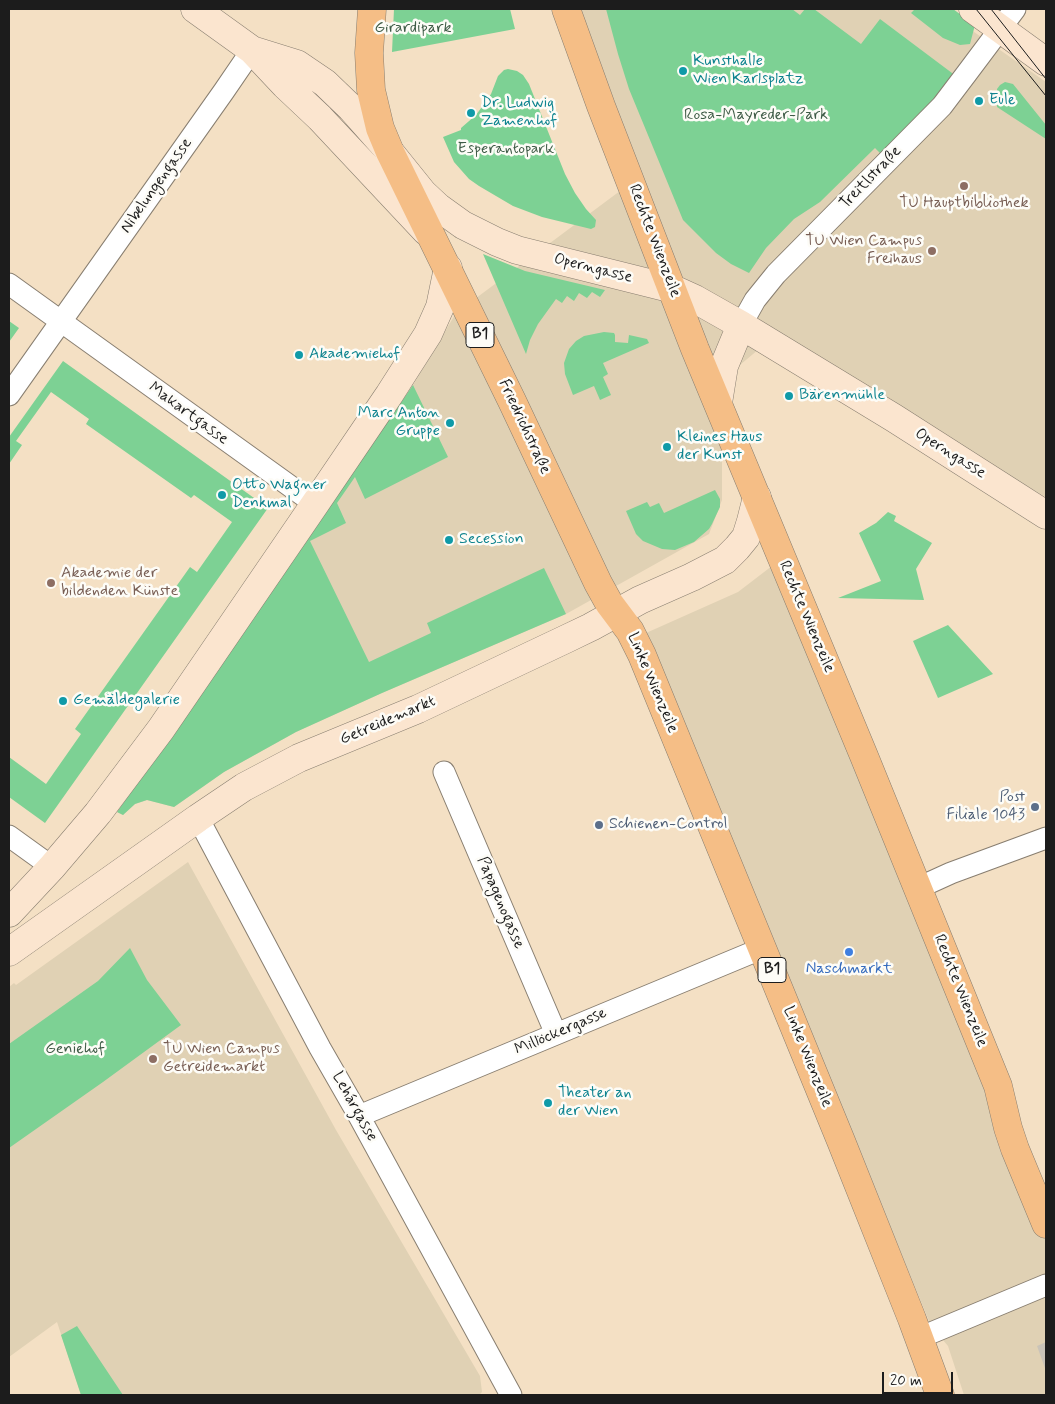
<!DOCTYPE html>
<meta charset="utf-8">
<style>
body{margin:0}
#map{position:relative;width:1055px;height:1404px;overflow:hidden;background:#f4e0c4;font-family:Mynerve,sans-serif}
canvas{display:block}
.frame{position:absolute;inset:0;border:10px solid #1c1c1c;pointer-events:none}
.scale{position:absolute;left:882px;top:1372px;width:71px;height:22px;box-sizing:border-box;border:2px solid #1c1c1c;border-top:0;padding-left:6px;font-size:15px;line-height:18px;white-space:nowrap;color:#1c1c1c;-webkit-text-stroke:4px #fdfcf7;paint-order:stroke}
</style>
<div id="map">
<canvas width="1055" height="1404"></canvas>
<div class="frame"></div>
<div class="scale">20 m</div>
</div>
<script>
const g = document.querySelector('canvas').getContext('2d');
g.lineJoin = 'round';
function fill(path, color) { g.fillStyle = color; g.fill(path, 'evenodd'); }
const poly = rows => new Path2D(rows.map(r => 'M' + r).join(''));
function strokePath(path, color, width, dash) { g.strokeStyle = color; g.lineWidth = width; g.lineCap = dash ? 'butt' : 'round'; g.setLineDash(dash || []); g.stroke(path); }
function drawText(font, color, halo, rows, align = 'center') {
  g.font = font + ' Mynerve,sans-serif'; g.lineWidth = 5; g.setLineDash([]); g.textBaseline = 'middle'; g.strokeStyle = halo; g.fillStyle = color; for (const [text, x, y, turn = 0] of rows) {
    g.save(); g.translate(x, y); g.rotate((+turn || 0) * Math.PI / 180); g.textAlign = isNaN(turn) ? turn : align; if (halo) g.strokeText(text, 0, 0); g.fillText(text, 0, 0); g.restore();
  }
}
fill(poly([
 [577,9,941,9,1046,82,1046,497,771,339,722,380,722,500,709,534,566,614,382,693,296,732,224,772,174,807,147,800,135,804,123,815,117,812,413,385,456,313,624,188],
 [785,556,1046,1220,1046,1395,964,1395,948,1346,931,1326,646,633,738,592],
 [188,862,336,1130,480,1376,482,1392,479,1395,81,1395,57,1322,9,1357,9,987,14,983,16,985]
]), '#e0d1b4');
fill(poly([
 [1046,1342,1046,1371,1037,1346]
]), '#c9c3b8');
fill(poly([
 [394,9,510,9,515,29,392,52],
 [606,9,792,9,800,15,805,9,814,9,861,44,880,19,956,76,882,155,875,148,820,202,794,219,766,248,749,273,731,264,716,253,683,220,629,89,618,54],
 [912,9,953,9,975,25,970,44,960,45,943,38,911,13,914,10],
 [508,69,517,71,523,75,529,84,565,174,575,193,586,209,596,220,595,227,591,229,542,217,513,206,479,186,469,179,454,162,443,137,461,130,461,128,476,115,484,104,491,94,498,76,504,70],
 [1005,82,1013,84,1046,125,1046,139,997,107,997,89,1000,85],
 [483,254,525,271,605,290,600,297,592,292,587,298,579,293,574,301,567,296,562,303,556,299,538,324,530,340,526,354],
 [9,321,19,328,9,342],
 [604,332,614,333,615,335,615,342,628,343,629,335,647,339,649,343,603,363,608,374,603,377,611,395,600,400,594,386,573,395,565,374,564,363,569,349,576,341,584,336],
 [63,361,268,508,45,823,9,797,9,757,46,784,81,734,75,729,190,567,197,572,232,522,194,495,191,498,86,424,89,419,51,392,16,441,22,445,9,464,9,437],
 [413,385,448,457,365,499,355,477,337,503,346,523,310,541,369,662,431,633,427,623,544,568,566,614,382,693,296,732,224,772,174,807,147,800,135,804,123,815,117,812],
 [715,490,720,499,720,507,712,524,709,529,694,542,675,550,662,549,643,541,636,534,626,511,647,502,650,507,659,503,664,513],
 [888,512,896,516,894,521,932,543,916,569,924,600,838,598,881,581,859,533,876,523],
 [948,625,993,674,938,698,913,641],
 [130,948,147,980,181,1025,103,1082,9,1148,9,1044,98,981],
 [77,1326,123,1395,81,1395,61,1335]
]), '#7dd194');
const street = poly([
 [9,284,315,504],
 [741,325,755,300,776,274,942,106,967,73,1015,9],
 [9,395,224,91,252,50],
 [444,772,556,1034],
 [198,818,320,1048,359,1116,511,1395],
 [9,836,52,867],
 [918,888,951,873,1046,838],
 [359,1116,763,948],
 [919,1338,1046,1285]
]);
const secondary = poly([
 [195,9,252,50,297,64,325,83,351,108,390,152,423,193,438,207,463,225,497,242,517,250,673,289,695,299,741,325,894,418,1046,515],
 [973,9,1046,62],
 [253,51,285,85,320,118,426,231],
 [718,403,724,366,741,325],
 [9,913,52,867,98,813,161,729,315,504,389,395,428,334,440,307,448,268],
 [9,952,198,818,244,787,299,758,418,709,566,639,591,627,640,600,692,577,725,560,737,548,746,537,751,521,757,497]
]);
const primary = poly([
 [372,9,369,53,371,90,380,128,390,152,512,401,598,583,609,603,630,631,642,655,841,1141,912,1319,940,1395],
 [566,9,601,106,695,349,864,756,998,1086,1008,1128,1015,1149,1046,1224]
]);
strokePath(street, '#887e70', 23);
strokePath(secondary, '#887e70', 29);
strokePath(primary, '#887e70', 29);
strokePath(street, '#fff', 21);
strokePath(secondary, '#fbe5cf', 28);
strokePath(primary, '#f5be86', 28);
strokePath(poly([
 [976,9,1046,96],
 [991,9,1046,79]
]), '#1c1c1c', 1);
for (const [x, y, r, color] of [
 [683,71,5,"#0f9aa8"],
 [979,101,5,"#0f9aa8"],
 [471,113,5,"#0f9aa8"],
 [964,186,5,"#8d6e63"],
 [932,251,5,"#8d6e63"],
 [299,355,5,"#0f9aa8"],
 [789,396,5,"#0f9aa8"],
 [450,423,5,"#0f9aa8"],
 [667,447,5,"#0f9aa8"],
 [222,495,5,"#0f9aa8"],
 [449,540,5,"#0f9aa8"],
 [51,583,5,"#8d6e63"],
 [63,701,5,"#0f9aa8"],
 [1035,807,5,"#5c6f8a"],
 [599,825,5,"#5c6f8a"],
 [849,952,5,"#3f7fe0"],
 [153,1059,5,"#8d6e63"],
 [548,1103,5,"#0f9aa8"]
]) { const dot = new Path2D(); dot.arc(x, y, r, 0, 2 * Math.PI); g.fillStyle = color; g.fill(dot); strokePath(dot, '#fdfcf7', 2); }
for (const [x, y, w] of [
 [480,335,28],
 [772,970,28]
]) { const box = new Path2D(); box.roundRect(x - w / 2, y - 12.5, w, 25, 4); g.fillStyle = '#fdfcf7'; g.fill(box); strokePath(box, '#1c1c1c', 1); }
drawText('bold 15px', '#1c1c1c', null, [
 ["B1",480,335],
 ["B1",772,970]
]);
drawText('16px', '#3e5b46', '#fdfcf7', [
 ["Girardipark",413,29],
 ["Rosa-Mayreder-Park",756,116],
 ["Esperantopark",506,150],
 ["Geniehof",75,1050]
]);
drawText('16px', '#0d838f', '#fdfcf7', [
 ["Kunsthalle",693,62],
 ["Wien Karlsplatz",693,80],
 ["Eule",989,101],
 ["Dr. Ludwig",481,104],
 ["Zamenhof",481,122],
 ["Akademiehof",309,355],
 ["Bärenmühle",799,396],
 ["Marc Anton",440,414,"right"],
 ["Gruppe",440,432,"right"],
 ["Kleines Haus",677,438],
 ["der Kunst",677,456],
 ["Otto Wagner",232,486],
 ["Denkmal",232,504],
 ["Secession",459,540],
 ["Gemäldegalerie",73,701],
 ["Theater an",558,1094],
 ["der Wien",558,1112]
], 'left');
drawText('16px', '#1c1c1c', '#fdfcf7', [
 ["Treitlstraße",871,178,-46],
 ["Nibelungengasse",157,186,-55],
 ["Rechte Wienzeile",654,241,69],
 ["Operngasse",593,269,14],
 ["Makartgasse",188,414,36],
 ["Friedrichstraße",524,427,65],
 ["Operngasse",950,454,32],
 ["Rechte Wienzeile",806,617,67],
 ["Linke Wienzeile",652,683,67],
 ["Getreidemarkt",388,721,-23],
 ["Papagenogasse",500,903,67],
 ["Rechte Wienzeile",960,991,68],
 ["Millöckergasse",561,1032,-23],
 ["Linke Wienzeile",807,1057,68],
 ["Lehárgasse",354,1107,61]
]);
drawText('16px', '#785e54', '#fdfcf7', [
 ["TU Hauptbibliothek",964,204,"center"],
 ["TU Wien Campus",922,242,"right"],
 ["Freihaus",922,260,"right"],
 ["Akademie der",61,574],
 ["bildenden Künste",61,592],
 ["TU Wien Campus",163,1050],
 ["Getreidemarkt",163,1068]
], 'left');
drawText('16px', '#4e5e75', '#fdfcf7', [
 ["Post",1025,798],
 ["Filiale 1043",1025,816],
 ["Schienen-Control",609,825,"left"]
], 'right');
drawText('16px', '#366cbe', '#fdfcf7', [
 ["Naschmarkt",849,970]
]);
</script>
